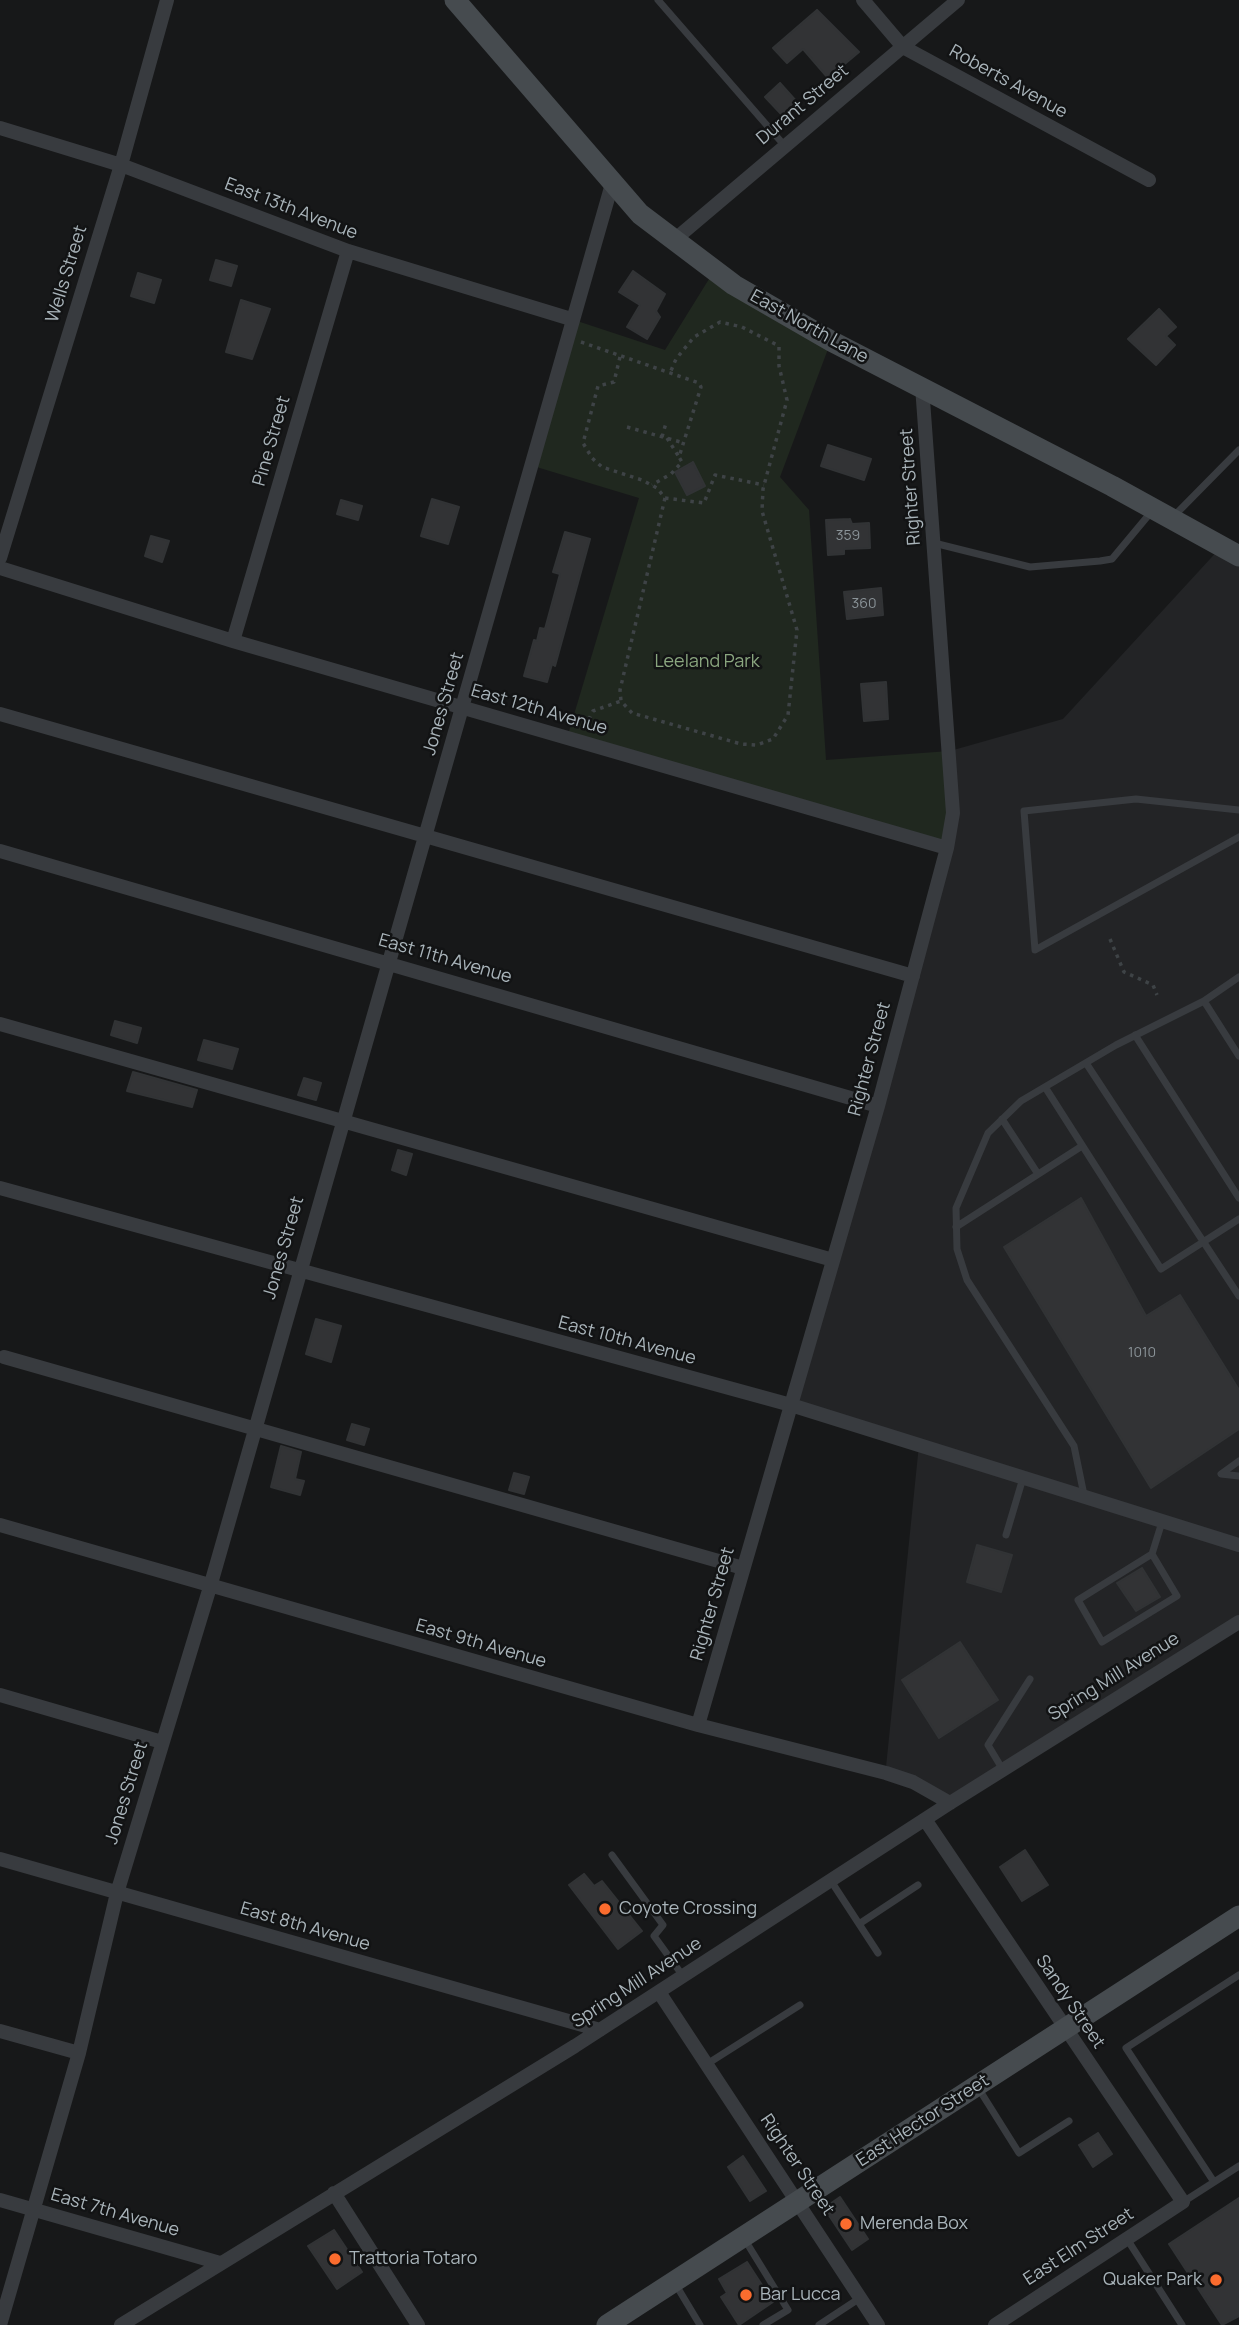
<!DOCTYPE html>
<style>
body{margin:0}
canvas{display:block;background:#171819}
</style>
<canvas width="1239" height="2325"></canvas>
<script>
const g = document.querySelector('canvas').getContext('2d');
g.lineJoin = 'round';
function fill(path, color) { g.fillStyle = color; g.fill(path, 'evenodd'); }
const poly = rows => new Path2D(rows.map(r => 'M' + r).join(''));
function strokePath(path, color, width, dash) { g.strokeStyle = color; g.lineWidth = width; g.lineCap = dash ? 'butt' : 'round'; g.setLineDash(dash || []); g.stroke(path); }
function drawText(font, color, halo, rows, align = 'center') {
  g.font = font + ' Manrope,sans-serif'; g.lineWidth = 5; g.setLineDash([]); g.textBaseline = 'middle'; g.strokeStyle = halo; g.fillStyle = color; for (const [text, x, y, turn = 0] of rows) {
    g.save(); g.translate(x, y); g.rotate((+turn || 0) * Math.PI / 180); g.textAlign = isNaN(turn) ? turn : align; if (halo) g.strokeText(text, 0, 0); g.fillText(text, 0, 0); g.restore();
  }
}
fill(poly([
 [1222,546,1239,556,1239,1622,960,1798,885,1777,919,1445,791,1405,947,848,950,751,1063,719]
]), '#232426');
fill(poly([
 [714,271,831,341,780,477,809,510,826,760,950,751,947,848,567,738,639,498,530,465,571,319,665,350]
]), '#20281f');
const building = poly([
 [817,10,859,52,828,78,803,49,787,63,773,48,817,10],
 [780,83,797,102,782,115,765,97,780,83],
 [216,260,237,266,231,286,210,280,216,260],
 [633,271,665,294,656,311,660,317,647,339,627,327,640,305,619,292,633,271],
 [138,273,161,280,154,303,131,296,138,273],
 [241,300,270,309,252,359,226,352,241,300],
 [1159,309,1176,327,1166,336,1175,345,1156,365,1128,339,1159,309],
 [828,445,871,459,864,480,821,466,828,445],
 [693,462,705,486,687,495,675,472,693,462],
 [432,499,459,507,448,544,421,536,432,499],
 [341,500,362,506,358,520,337,514,341,500],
 [850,519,852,524,869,523,870,548,844,549,844,554,828,555,826,520,850,519],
 [565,532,590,539,555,666,552,664,547,682,524,676,534,640,537,641,540,628,545,629,560,574,553,572,565,532],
 [151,536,169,541,162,562,145,556,151,536],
 [881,588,883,615,847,619,844,592,881,588],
 [886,682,888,719,864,721,861,684,886,682],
 [115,1021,141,1028,137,1043,111,1035,115,1021],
 [204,1040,238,1049,232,1069,198,1060,204,1040],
 [133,1072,197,1090,192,1107,127,1091,133,1072],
 [304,1078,321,1083,316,1100,298,1095,304,1078],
 [398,1150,412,1154,406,1175,392,1170,398,1150],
 [1081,1198,1146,1316,1180,1295,1239,1390,1239,1429,1151,1488,1004,1247,1081,1198],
 [316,1319,341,1326,331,1362,306,1354,316,1319],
 [352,1424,369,1429,364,1445,347,1440,352,1424],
 [281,1446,301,1452,295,1479,304,1481,300,1495,271,1487,281,1446],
 [514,1473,529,1477,524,1494,509,1490,514,1473],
 [977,1545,1012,1555,1001,1592,967,1582,977,1545],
 [1142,1568,1160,1597,1136,1611,1117,1583,1142,1568],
 [960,1642,998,1700,939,1738,902,1680,960,1642],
 [1025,1850,1048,1885,1022,1901,1000,1867,1025,1850],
 [584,1874,594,1886,602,1881,642,1931,618,1949,569,1885,584,1874],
 [1098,2133,1112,2154,1093,2167,1079,2145,1098,2133],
 [743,2156,766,2191,750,2201,728,2167,743,2156],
 [840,2197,868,2239,852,2250,824,2208,840,2197],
 [1239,2198,1239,2316,1222,2325,1169,2244,1239,2198],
 [334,2230,362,2272,337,2289,308,2246,334,2230],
 [747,2262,773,2302,739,2325,721,2297,727,2293,719,2279,747,2262]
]);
fill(building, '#323335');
strokePath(building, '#313335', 2);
strokePath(poly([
 [581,342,699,383,701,387,679,457,682,462,671,474,652,485],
 [620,357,614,382,598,386,583,443,592,458,602,467,642,480,657,488,665,498,704,503,715,475,764,485],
 [627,427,684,443],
 [662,437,666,423],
 [667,438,679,457],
 [665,498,620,690,621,701,632,713,741,744,757,745,773,739,788,715,797,630,762,511,763,489,787,400,779,366,779,346,742,327,720,322,694,337,676,359,670,373],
 [585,727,593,711,621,701],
 [1110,939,1124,972,1153,985,1157,995]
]), '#3e4346', 3.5, [3.5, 5]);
strokePath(poly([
 [658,0,784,145],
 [1172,518,1239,450],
 [934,543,1030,567,1100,561,1112,559,1152,511],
 [1239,810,1136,799,1024,811,1035,950,1239,837],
 [1239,977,1204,1001,1239,1056],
 [1135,1035,1239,1198],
 [1086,1063,1239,1296],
 [1045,1087,1161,1269,1239,1219],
 [1002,1119,1038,1174],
 [956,1227,1082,1146],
 [1239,1461,1221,1474,1239,1476],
 [1084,1495,1074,1446,967,1280,957,1249,956,1208,988,1133,1021,1101,1116,1045,1204,1001],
 [1006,1535,1023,1478],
 [1152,1554,1078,1600,1102,1642,1177,1596,1152,1554,1162,1522],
 [1003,1770,988,1745,1030,1679],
 [612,1855,663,1925,654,1936,683,1976],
 [831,1881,878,1953],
 [859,1924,918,1885],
 [707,2064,800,2005],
 [977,2086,1019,2153,1069,2121],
 [1214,2182,1126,2048,1239,1975],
 [1183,2202,1239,2166],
 [1127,2239,1182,2325],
 [745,2240,788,2310,763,2325],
 [676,2285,700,2325],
 [819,2325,860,2298]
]), '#383b3f', 7);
strokePath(poly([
 [863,0,903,47,1149,180],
 [0,128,121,165,348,251,571,319],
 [673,241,958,0],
 [0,558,121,165,167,0],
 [0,568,233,641,947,848],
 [233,641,348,251],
 [0,714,913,976],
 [0,851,878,1106],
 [0,1024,833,1260],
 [0,1188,791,1405,1239,1545],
 [4,1357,743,1568],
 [0,1525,698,1725,886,1773,913,1782,950,1803],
 [0,1695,162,1742],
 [698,1725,878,1106,947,848,953,813,922,386],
 [926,1821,1183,2202,995,2325],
 [0,1859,600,2030],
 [659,1992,878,2325],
 [0,2031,79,2053],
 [334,2193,418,2325],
 [0,2200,220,2263],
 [0,2325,79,2053,117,1893,210,1587,612,184],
 [121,2325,575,2046,950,1803,1239,1622]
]), '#383b3f', 14);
strokePath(poly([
 [455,0,640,214,734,285,831,341,1112,486,1239,556],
 [607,2325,1239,1916]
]), '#464b4f', 21);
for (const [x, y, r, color] of [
 [605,1909,7,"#fb6c2e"],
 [846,2224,7,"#fb6c2e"],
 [335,2259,7,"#fb6c2e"],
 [1216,2280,7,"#fb6c2e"],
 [746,2295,7,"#fb6c2e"]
]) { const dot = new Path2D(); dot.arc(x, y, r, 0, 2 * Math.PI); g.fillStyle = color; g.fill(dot); strokePath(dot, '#121314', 2.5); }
drawText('14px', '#8b9499', null, [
 ["359",848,536],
 ["360",864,604],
 ["1010",1142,1353]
]);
drawText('18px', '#a9b4ba', '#121314', [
 ["Roberts Avenue",1008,82,29],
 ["Durant Street",803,105,-40],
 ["East 13th Avenue",291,209,21],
 ["Wells Street",67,274,-73],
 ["East North Lane",809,327,29],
 ["Pine Street",272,441,-74],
 ["Righter Street",911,487,-94],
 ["Jones Street",444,704,-74],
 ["East 12th Avenue",539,710,16],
 ["East 11th Avenue",445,959,16],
 ["Righter Street",870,1059,-75],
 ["Jones Street",284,1248,-74],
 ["East 10th Avenue",627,1341,15],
 ["Righter Street",713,1604,-74],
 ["East 9th Avenue",481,1644,16],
 ["Spring Mill Avenue",1114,1677,-32],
 ["Jones Street",127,1793,-73],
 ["East 8th Avenue",305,1927,16],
 ["Spring Mill Avenue",637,1983,-33],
 ["Sandy Street",1070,2002,56],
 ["East Hector Street",923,2121,-33],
 ["Righter Street",797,2165,56],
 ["East 7th Avenue",115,2213,16],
 ["East Elm Street",1079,2247,-33]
]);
drawText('18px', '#8aa67f', '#121314', [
 ["Leeland Park",707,662]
]);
drawText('18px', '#a9b4ba', '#121314', [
 ["Coyote Crossing",619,1909],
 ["Merenda Box",860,2224],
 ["Trattoria Totaro",349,2259],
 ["Quaker Park",1202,2280,"right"],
 ["Bar Lucca",760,2295]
], 'left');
</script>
